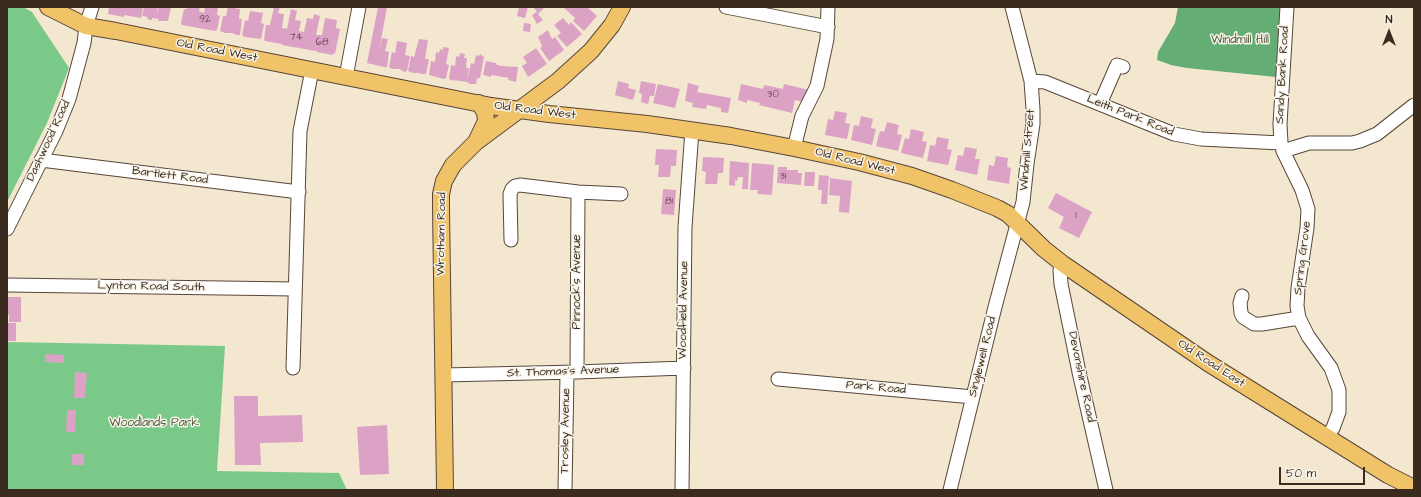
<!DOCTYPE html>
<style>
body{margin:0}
#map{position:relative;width:1421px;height:497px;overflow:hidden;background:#f3e7d0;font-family:"Architects Daughter",sans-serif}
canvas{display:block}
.frame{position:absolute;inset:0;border:8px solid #3b2a1e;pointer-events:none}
.north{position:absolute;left:1369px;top:12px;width:40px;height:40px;-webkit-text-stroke:3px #f7f3e8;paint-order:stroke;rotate:0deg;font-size:11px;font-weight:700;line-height:16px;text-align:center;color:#3b2a1e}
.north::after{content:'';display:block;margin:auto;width:14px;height:18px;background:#3b2a1e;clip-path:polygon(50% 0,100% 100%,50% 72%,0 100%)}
.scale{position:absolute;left:1279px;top:467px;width:86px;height:18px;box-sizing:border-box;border:2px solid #3b2a1e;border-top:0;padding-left:5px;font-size:12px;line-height:14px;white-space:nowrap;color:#3b2a1e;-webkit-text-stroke:3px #f7f3e8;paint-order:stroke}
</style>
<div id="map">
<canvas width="1421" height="497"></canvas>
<div class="frame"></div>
<div class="north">N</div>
<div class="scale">50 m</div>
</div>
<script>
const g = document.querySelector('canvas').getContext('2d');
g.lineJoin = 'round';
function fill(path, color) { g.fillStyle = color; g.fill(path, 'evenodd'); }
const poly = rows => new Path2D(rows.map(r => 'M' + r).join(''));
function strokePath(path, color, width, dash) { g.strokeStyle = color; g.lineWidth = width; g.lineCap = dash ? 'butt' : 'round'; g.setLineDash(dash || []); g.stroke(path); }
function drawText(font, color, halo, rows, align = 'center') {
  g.font = font + ' "Architects Daughter",sans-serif'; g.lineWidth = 3; g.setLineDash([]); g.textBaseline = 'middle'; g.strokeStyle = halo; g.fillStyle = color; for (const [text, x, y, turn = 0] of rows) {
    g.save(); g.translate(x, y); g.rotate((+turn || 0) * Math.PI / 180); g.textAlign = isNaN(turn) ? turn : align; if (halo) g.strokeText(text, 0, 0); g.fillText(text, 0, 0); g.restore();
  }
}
fill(poly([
 [7,7,23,7,32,12,69,68,47,123,7,202],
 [7,342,225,346,217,471,339,473,347,490,7,490]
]), '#7bc989');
fill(poly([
 [1178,7,1280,7,1276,77,1187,68,1171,65,1157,60,1158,52,1175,23]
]), '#64ad75');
fill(poly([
 [109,7,143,7,141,18,124,15,124,17,108,14],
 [144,7,157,7,157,13,158,7,171,7,168,21,158,21,159,19,152,18,152,20,147,19,148,17,142,16],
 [187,7,200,7,199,11,204,13,205,7,218,7,217,15,220,16,217,30,216,30,215,31,182,25,181,23,184,9,187,9],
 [228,7,240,9,239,19,242,19,240,35,237,35,232,33,225,33,220,31,223,16,226,16],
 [274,7,280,7,278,13,284,14,282,28,284,28,287,29,291,9,297,11,295,20,301,21,299,31,304,32,307,18,313,19,314,14,320,16,316,35,322,35,325,18,337,20,336,28,340,29,335,54,333,53,333,55,317,52,316,50,315,51,299,48,298,46,298,48,282,45,282,43,281,44,265,41,264,39,266,25,270,25],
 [378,7,387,7,379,51,382,38,388,39,385,51,389,52,387,67,384,67,367,63],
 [519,7,528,7,525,18,517,16],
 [533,7,545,7,538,14,543,20,537,24,532,15,537,12],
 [563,7,587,7,597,16,584,31,573,21,575,18],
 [250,11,263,13,261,23,264,24,261,39,244,37,242,35,245,20,248,21],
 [563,18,569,25,571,22,582,34,567,47,557,36,561,33,554,25],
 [524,23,531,24,530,32,523,31],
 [548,30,552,39,555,37,564,50,549,61,540,48,542,46,538,37],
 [419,39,428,40,425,59,429,59,426,74,420,74,420,73,413,73,408,71,411,56,414,57],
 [397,41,407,43,405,55,410,56,407,71,404,72,400,69,392,69,389,67,392,52,395,53],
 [443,47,449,48,446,64,449,65,446,78,444,79,429,75,431,61,435,62,436,52,439,53,440,49,443,50],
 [536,48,547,64,528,77,522,66,527,63,523,57],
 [460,53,465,54,464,58,467,58,466,68,469,68,467,82,454,80,454,81,449,79,451,65,455,66,456,56,459,57],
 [480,54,484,57,480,78,477,78,476,84,470,84,467,82,471,63,474,64,476,55,479,56],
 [486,61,496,63,497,65,502,66,518,67,516,82,508,80,509,78,491,75,491,77,483,75],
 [618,81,629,84,628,88,636,90,633,100,615,95],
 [641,81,656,84,654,96,650,96,648,104,641,102,642,94,639,93],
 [688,83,699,86,697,92,731,98,728,113,721,112,721,108,707,105,706,109,692,107,693,103,685,101],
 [658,84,680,89,675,108,653,103],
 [741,84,763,89,764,85,783,89,784,84,809,90,803,102,795,100,792,113,759,105,760,103,747,100,747,103,738,100],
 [835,111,847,113,845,123,850,124,847,139,825,135,828,119,833,120],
 [861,116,873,119,871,128,876,129,872,145,851,140,854,125,859,126],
 [887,122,899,125,897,134,902,135,898,151,876,146,880,131,884,132],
 [911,129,924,132,922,141,927,142,923,158,901,153,905,138,909,139],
 [937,137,949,139,947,149,952,150,948,165,927,161,930,145,935,146],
 [965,147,977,149,975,159,980,159,977,175,955,170,958,155,963,156],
 [656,149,677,150,676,166,671,166,670,177,658,177,659,165,655,165],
 [996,156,1008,158,1007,167,1011,168,1009,184,987,180,989,165,994,166],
 [703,157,724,158,723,173,718,173,717,184,705,184,706,172,702,171],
 [730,161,749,163,748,189,742,189,743,177,738,177,737,181,735,180,735,186,729,185],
 [752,163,774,165,772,195,757,194,758,190,750,190],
 [778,167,787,167,787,170,798,170,798,173,802,173,801,185,777,183],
 [805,172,815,172,814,186,804,186],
 [819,175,829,176,827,204,821,204,822,190,818,190],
 [830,178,852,181,849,213,839,212,840,196,829,195],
 [663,189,676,190,674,215,661,214],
 [1056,193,1092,212,1079,238,1059,228,1064,217,1048,208],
 [7,297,21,297,21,322,9,322,9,315,7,315],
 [7,323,16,323,16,341,7,341],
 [45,354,64,355,64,363,45,362],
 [75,372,87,373,85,398,74,398],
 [234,396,258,396,258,416,302,415,303,442,260,443,261,465,235,465],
 [67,410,76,410,75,432,66,432],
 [387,425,389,474,360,475,357,427],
 [72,454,84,454,84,465,72,465]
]), '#dba2c6');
const minor = poly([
 [726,7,828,27],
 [1287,7,1280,124,1281,143,1283,151,1302,190,1308,209,1307,228,1298,288,1297,306,1299,318,1308,336,1331,368,1339,390,1339,412,1333,428,1327,437],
 [346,77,359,7],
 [1031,81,1045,82,1174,134,1201,139,1281,143],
 [1100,104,1117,65,1123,67],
 [794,148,802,116,817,86,827,39,828,7],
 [1283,151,1309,143,1352,143,1360,141,1377,134,1414,105],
 [41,160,299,192],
 [7,229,56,131,69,99,84,43,86,26,92,7],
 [511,240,510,194,512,189,515,186,520,185,578,192,621,194],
 [1063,264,1060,270,1061,284,1079,372,1106,490],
 [7,285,295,289],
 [1242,296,1240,303,1241,313,1243,317,1254,324,1262,324,1299,318],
 [293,368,300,131,312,70],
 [577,372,578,192],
 [443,375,577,372,684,368],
 [778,379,973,397],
 [565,490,567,373],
 [682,490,685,227,692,130],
 [950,490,995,307,1023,202,1027,164,1033,124,1033,109,1031,81,1012,7]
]);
const major = poly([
 [48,7,86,26,116,31,491,106,549,114,647,124,731,136,794,148,859,162,912,176,952,190,997,208,1008,214,1044,249,1063,264,1208,363,1388,475,1414,488],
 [477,140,486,121,485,112,479,103],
 [445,490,441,208,441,194,444,181,453,165,476,142,558,81,591,51,612,25,622,7]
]);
strokePath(minor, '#574639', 15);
strokePath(major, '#574639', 18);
strokePath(minor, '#fff', 13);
strokePath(major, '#f1c369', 16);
drawText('10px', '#634848', null, [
 ["92",205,20],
 ["74",296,38],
 ["68",322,43],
 ["30",773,95],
 ["31",783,177],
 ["81",669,202],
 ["1",1076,216]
]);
drawText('12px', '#4e5a3e', '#f7f3e8', [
 ["Windmill Hill",1240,40],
 ["Woodlands Park",154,423]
]);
drawText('12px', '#3b2a1e', '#f7f3e8', [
 ["Old Road West",217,51,11],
 ["Sandy Bank Road",1283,75,-87],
 ["Old Road West",535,111,7],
 ["Leith Park Road",1130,116,22],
 ["Dashwood Road",49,141,-65],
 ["Windmill Street",1028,150,-85],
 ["Old Road West",855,162,14],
 ["Bartlett Road",170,176,7],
 ["Wrotham Road",442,234,-89],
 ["Spring Grove",1303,258,-83],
 ["Pinnock's Avenue",577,282,-90],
 ["Lynton Road South",151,287,1],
 ["Woodfield Avenue",684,310,-89],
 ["Singlewell Road",983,357,-76],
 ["Old Road East",1211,364,33],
 ["St. Thomas's Avenue",563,372,-2],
 ["Devonshire Road",1081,377,78],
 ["Park Road",876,388,5],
 ["Trosley Avenue",566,431,-89]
]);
</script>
